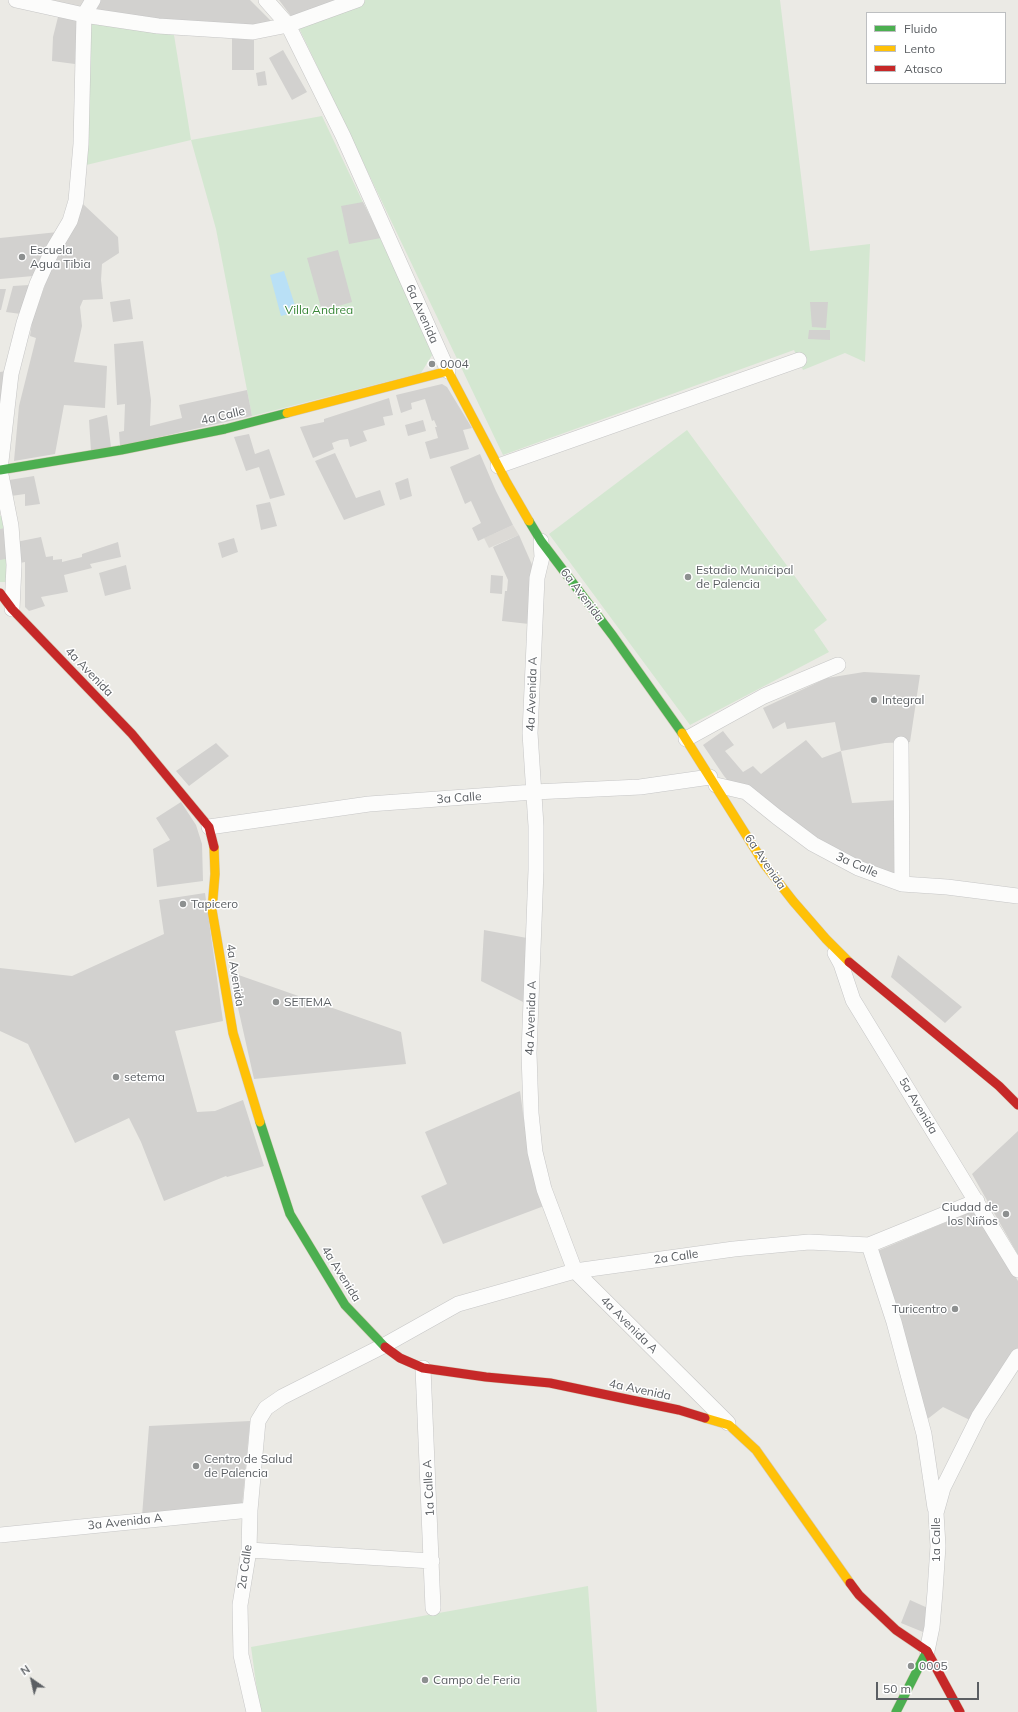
<!DOCTYPE html>
<meta charset="utf-8">
<style>
body{margin:0}
#map{position:relative;width:1018px;height:1712px;overflow:hidden;background:#ebeae5;font-family:Mulish,sans-serif}
canvas{display:block}
.legend{position:absolute;left:866px;top:12px;width:140px;height:72px;box-sizing:border-box;background:#fff;border:1px solid #bdbfc1;margin:0;padding:5px 7px;list-style:none;font-size:12px;color:#5b5f63}
.legend li{display:flex;align-items:center;gap:8px;height:20px}
.legend b{width:20px;border:1px solid #bdbfc1}
.north{position:absolute;left:12px;top:1660px;width:40px;height:40px;-webkit-text-stroke:3px #fff;paint-order:stroke;rotate:326deg;font-size:11px;font-weight:700;line-height:16px;text-align:center;color:#5b5f63}
.north::after{content:'';display:block;margin:auto;width:14px;height:18px;background:#5b5f63;clip-path:polygon(50% 0,100% 100%,50% 72%,0 100%)}
.scale{position:absolute;left:876px;top:1682px;width:103px;height:18px;box-sizing:border-box;border:2px solid #5b5f63;border-top:0;padding-left:5px;font-size:12px;line-height:14px;white-space:nowrap;color:#5b5f63;-webkit-text-stroke:3px #fff;paint-order:stroke}
</style>
<div id="map">
<canvas width="1018" height="1712"></canvas>
<ul class="legend">
<li><b style="height:5px;background:#4caf50"></b>Fluido</li>
<li><b style="height:5px;background:#ffc107"></b>Lento</li>
<li><b style="height:5px;background:#c62828"></b>Atasco</li>
</ul>
<div class="north">N</div>
<div class="scale">50 m</div>
</div>
<script>
const g = document.querySelector('canvas').getContext('2d');
g.lineJoin = 'round';
function fill(path, color) { g.fillStyle = color; g.fill(path, 'evenodd'); }
const poly = rows => new Path2D(rows.map(r => 'M' + r).join(''));
function strokePath(path, color, width, dash) { g.strokeStyle = color; g.lineWidth = width; g.lineCap = dash ? 'butt' : 'round'; g.setLineDash(dash || []); g.stroke(path); }
function drawText(font, color, halo, rows, align = 'center') {
  g.font = font + ' Mulish,sans-serif'; g.lineWidth = 3; g.setLineDash([]); g.textBaseline = 'middle'; g.strokeStyle = halo; g.fillStyle = color; for (const [text, x, y, turn = 0] of rows) {
    g.save(); g.translate(x, y); g.rotate((+turn || 0) * Math.PI / 180); g.textAlign = isNaN(turn) ? turn : align; if (halo) g.strokeText(text, 0, 0); g.fillText(text, 0, 0); g.restore();
  }
}
fill(poly([
 [50,0,87,0,82,7],
 [513,525,519,535,489,548,484,538]
]), '#dcdad6');
fill(poly([
 [364,0,780,0,810,251,870,244,865,362,845,353,803,370,794,350,503,455,297,24],
 [88,21,174,35,191,140,322,116,434,352,421,373,252,416,216,229,191,140,82,166],
 [687,430,827,620,814,630,829,652,690,725,549,534],
 [4,515,10,558,6,582,0,582,0,516],
 [588,1586,597,1712,260,1712,251,1647]
]), '#d4e7d1');
fill(poly([
 [284,271,297,312,281,316,270,275]
]), '#b9e0f6');
fill(poly([
 [99,0,250,0,273,23,256,27,201,24,93,10],
 [279,0,345,0,294,20],
 [58,17,78,20,75,64,52,61,53,37],
 [232,37,254,38,254,70,232,70],
 [283,50,307,92,292,100,269,58],
 [265,71,267,85,258,86,256,73],
 [363,202,381,238,349,244,341,206],
 [83,204,118,237,119,253,102,264,101,280,103,299,83,300,80,307,82,326,74,362,107,366,105,408,64,405,55,454,14,461,19,406,36,338,30,336,32,322,51,268,72,229],
 [58,232,33,276,0,279,0,238],
 [338,250,352,302,322,311,307,258],
 [29,285,21,314,6,312,13,286],
 [0,289,6,289,1,310,0,310],
 [130,299,133,319,113,322,110,302],
 [810,302,828,302,826,328,812,327],
 [809,330,830,330,830,340,808,339],
 [143,341,151,400,150,426,182,418,179,405,247,390,252,416,120,446,119,432,124,431,125,404,117,405,114,344],
 [7,371,0,406,0,372],
 [442,384,447,387,472,428,463,430,469,449,430,459,425,442,438,438,435,427,437,427,434,420,432,421,425,399,411,403,412,409,401,413,396,395],
 [389,398,393,415,383,417,385,425,363,431,367,441,350,447,348,439,340,440,332,443,334,449,313,458,300,427,324,422,324,419],
 [107,415,111,447,91,451,89,420],
 [423,420,426,431,408,436,405,425],
 [249,434,255,454,269,449,285,495,270,499,259,467,246,471,234,437],
 [335,453,356,498,380,490,385,505,344,520,315,461],
 [480,454,496,491,513,525,478,541,472,528,481,523,471,501,465,504,450,467],
 [34,476,40,504,25,506,25,494,11,496,9,480],
 [408,478,412,496,400,500,395,483],
 [270,502,277,526,261,530,256,505],
 [5,528,10,558,0,560,0,529],
 [519,535,533,567,529,624,502,621,505,591,507,591,508,580,493,547],
 [41,537,46,557,53,556,53,560,62,559,62,562,82,557,82,554,118,542,121,557,90,564,92,568,64,575,68,592,41,597,45,606,29,611,25,607,25,562,20,563,16,542],
 [234,538,238,552,222,558,218,543],
 [126,565,131,589,105,596,99,573],
 [491,575,503,576,502,594,490,593],
 [864,672,920,675,910,742,885,743,841,751,835,722,787,729,785,722,773,729,763,708,827,678],
 [723,731,734,745,725,751,743,772,753,766,761,774,806,740,822,758,841,751,852,803,898,800,899,877,864,864,828,846,729,782,724,776,703,745],
 [216,743,229,756,189,786,176,771],
 [181,802,196,825,202,844,203,881,157,887,153,849,170,840,156,818],
 [205,893,223,1021,175,1031,197,1112,215,1111,243,1100,264,1166,227,1177,226,1176,164,1201,141,1142,129,1118,75,1143,28,1044,0,1031,0,968,72,976,164,934,159,900],
 [484,930,527,938,525,1003,481,981],
 [898,955,962,1007,945,1023,891,977],
 [230,972,401,1032,406,1064,254,1079],
 [520,1091,529,1157,544,1206,443,1244,421,1196,447,1184,425,1132],
 [1018,1131,1018,1255,972,1174],
 [975,1210,1018,1281,1018,1350,976,1423,943,1407,925,1421,875,1252],
 [250,1421,242,1507,142,1516,149,1426],
 [910,1600,930,1609,926,1630,923,1632,901,1623]
]), '#d2d1cf');
const street = poly([
 [16,0,84,15,158,26,253,32,288,25,357,0],
 [266,0,288,25,343,136,448,371],
 [498,466,799,360],
 [541,541,542,557,537,578,530,733,536,826,536,870,529,1053,531,1113,535,1152,544,1189,575,1271,728,1423],
 [12,609,14,565,11,526,0,470,11,374,24,323,37,284,51,253,70,221,76,201,81,144,84,15,93,0],
 [686,739,764,696,838,665],
 [901,744,902,884],
 [716,785,746,792,777,817,813,844,858,868,902,884,947,887,1018,896],
 [209,827,369,804,534,792,640,787,710,777],
 [835,953,841,964,853,1000,1018,1270],
 [869,1245,894,1322,924,1434,935,1508],
 [423,1368,433,1608],
 [0,1535,250,1510],
 [249,1550,432,1561],
 [927,1651,932,1627,935,1592,938,1546,936,1513,943,1488,979,1416,1018,1356],
 [254,1712,241,1655,240,1605,249,1550,250,1510,258,1421,266,1408,282,1397,383,1346,458,1304,575,1271,734,1249,809,1242,869,1245,977,1201]
]);
const fast = poly([
 [0,470,121,450,225,429,287,413],
 [529,521,541,541,613,636,682,733],
 [260,1122,290,1214,345,1305,385,1347],
 [896,1712,927,1651]
]);
const slow = poly([
 [287,413,448,371,507,483,529,521],
 [682,733,765,865,793,901,826,939,849,962],
 [214,847,215,874,212,910,233,1033,260,1122],
 [705,1418,729,1425,756,1450,850,1583]
]);
const jam = poly([
 [0,593,12,609,132,734,209,827,214,847],
 [849,962,999,1086,1018,1105],
 [385,1347,400,1358,423,1368,486,1377,550,1383,679,1410,705,1418],
 [850,1583,859,1595,896,1630,927,1651,960,1712]
]);
strokePath(street, '#c6c6c6', 16);
strokePath(fast, '#d3c8b4', 10);
strokePath(slow, '#d3c8b4', 10);
strokePath(jam, '#d3c8b4', 10);
strokePath(street, '#fcfcfb', 15);
strokePath(fast, '#4caf50', 9);
strokePath(slow, '#ffc107', 9);
strokePath(jam, '#c62828', 9);
for (const [x, y, r, color] of [
 [22,257,4,"#8d9090"],
 [432,364,4,"#8d9090"],
 [688,577,4,"#8d9090"],
 [874,700,4,"#8d9090"],
 [183,904,4,"#8d9090"],
 [276,1002,4,"#8d9090"],
 [116,1077,4,"#8d9090"],
 [1006,1214,4,"#8d9090"],
 [955,1309,4,"#8d9090"],
 [196,1466,4,"#8d9090"],
 [911,1666,4,"#8d9090"],
 [425,1680,4,"#8d9090"]
]) { const dot = new Path2D(); dot.arc(x, y, r, 0, 2 * Math.PI); g.fillStyle = color; g.fill(dot); strokePath(dot, '#fff', 1.5); }
drawText('12px', '#5b5f63', '#fff', [
 ["Escuela",30,250],
 ["Agua Tibia",30,264],
 ["0004",440,364],
 ["Estadio Municipal",696,570],
 ["de Palencia",696,584],
 ["Integral",882,700],
 ["Tapicero",191,904],
 ["SETEMA",284,1002],
 ["setema",124,1077],
 ["Ciudad de",998,1207,"right"],
 ["los Niños",998,1221,"right"],
 ["Turicentro",947,1309,"right"],
 ["Centro de Salud",204,1459],
 ["de Palencia",204,1473],
 ["0005",919,1666],
 ["Campo de Feria",433,1680]
], 'left');
drawText('12px', '#388637', '#fff', [
 ["Villa Andrea",319,310]
]);
drawText('12px', '#5b5f63', '#fff', [
 ["6a Avenida",422,314,66],
 ["4a Calle",223,416,-13],
 ["6a Avenida",582,595,53],
 ["4a Avenida",89,672,46],
 ["4a Avenida A",532,694,-88],
 ["3a Calle",459,798,-4],
 ["6a Avenida",765,862,56],
 ["3a Calle",857,865,24],
 ["4a Avenida",235,975,81],
 ["4a Avenida A",531,1018,-88],
 ["5a Avenida",918,1106,59],
 ["2a Calle",676,1257,-8],
 ["4a Avenida",341,1274,58],
 ["4a Avenida A",629,1325,45],
 ["4a Avenida",640,1390,12],
 ["1a Calle A",429,1488,-93],
 ["3a Avenida A",125,1522,-6],
 ["1a Calle",936,1540,-90],
 ["2a Calle",245,1567,-82]
]);
</script>
